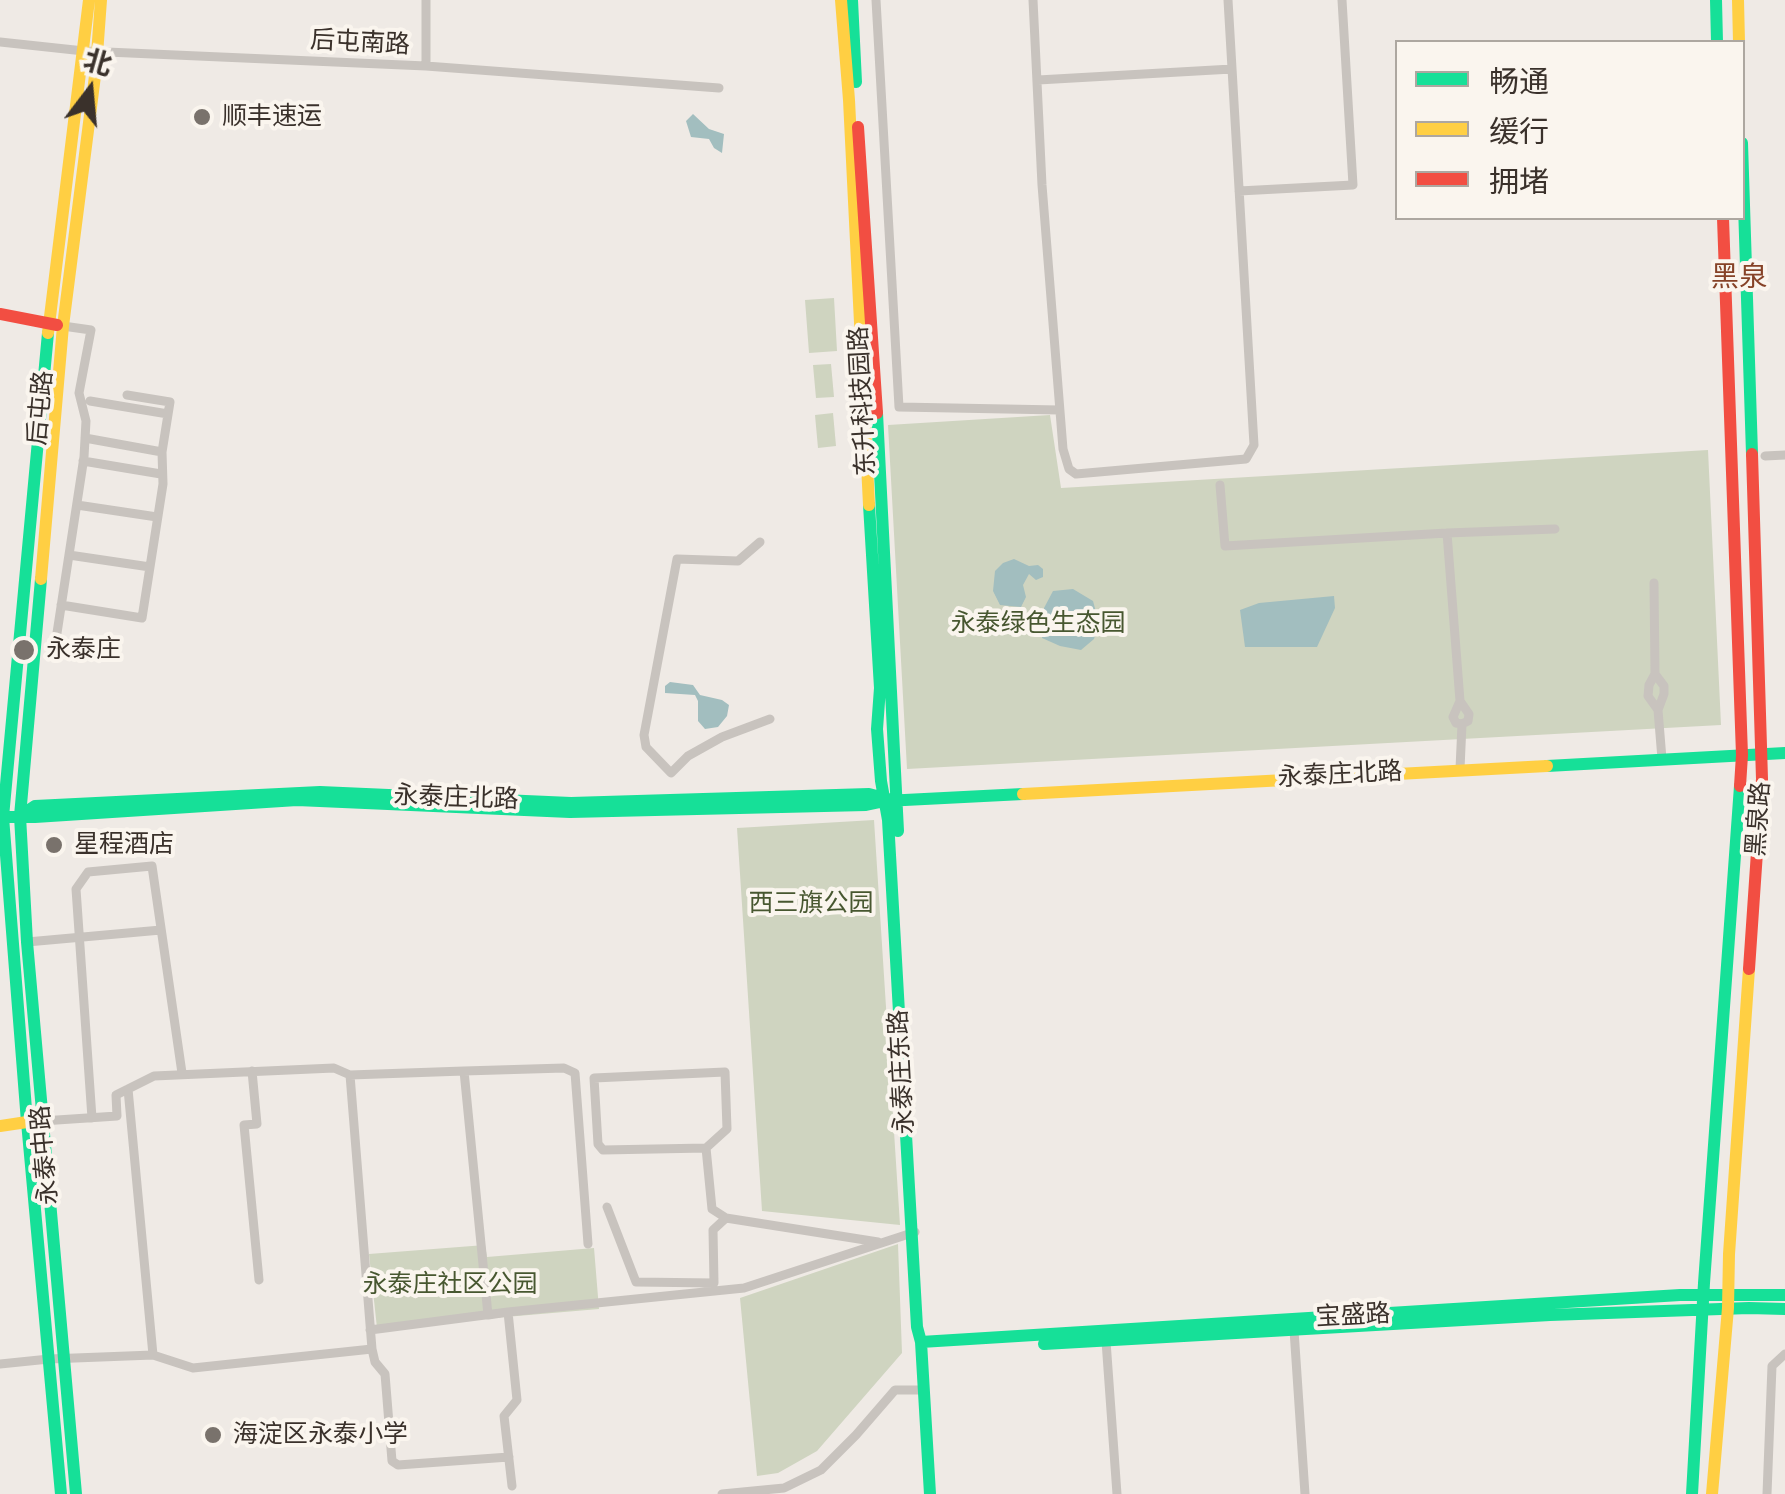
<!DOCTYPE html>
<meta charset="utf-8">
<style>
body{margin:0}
#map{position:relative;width:1785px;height:1494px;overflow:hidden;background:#efeae5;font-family:"Open Sans","Noto Sans SC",sans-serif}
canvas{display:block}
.legend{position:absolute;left:1395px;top:40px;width:350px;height:180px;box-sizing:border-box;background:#faf5ee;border:2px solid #ada7a0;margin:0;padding:12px 18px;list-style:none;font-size:30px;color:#3a312b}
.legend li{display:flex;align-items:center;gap:20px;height:50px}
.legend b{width:50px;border:2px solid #ada7a0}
.north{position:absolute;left:40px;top:40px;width:100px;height:100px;-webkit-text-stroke:8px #faf5ee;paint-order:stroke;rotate:16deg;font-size:28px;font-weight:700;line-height:40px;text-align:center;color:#3a312b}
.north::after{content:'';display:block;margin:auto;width:35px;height:45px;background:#3a312b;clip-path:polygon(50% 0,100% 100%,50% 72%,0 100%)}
</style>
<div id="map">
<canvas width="1785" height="1494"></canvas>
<ul class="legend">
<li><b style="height:12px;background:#16e098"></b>畅通</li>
<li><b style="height:12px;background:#ffcf43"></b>缓行</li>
<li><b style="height:12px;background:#f24e42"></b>拥堵</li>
</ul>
<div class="north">北</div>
</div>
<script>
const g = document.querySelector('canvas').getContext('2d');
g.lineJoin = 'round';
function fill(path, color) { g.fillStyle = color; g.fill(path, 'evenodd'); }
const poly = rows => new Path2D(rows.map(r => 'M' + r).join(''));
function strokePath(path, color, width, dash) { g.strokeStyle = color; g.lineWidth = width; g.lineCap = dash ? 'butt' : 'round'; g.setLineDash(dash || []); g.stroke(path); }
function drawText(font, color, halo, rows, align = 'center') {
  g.font = font + ' "Open Sans","Noto Sans SC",sans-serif'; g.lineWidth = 8; g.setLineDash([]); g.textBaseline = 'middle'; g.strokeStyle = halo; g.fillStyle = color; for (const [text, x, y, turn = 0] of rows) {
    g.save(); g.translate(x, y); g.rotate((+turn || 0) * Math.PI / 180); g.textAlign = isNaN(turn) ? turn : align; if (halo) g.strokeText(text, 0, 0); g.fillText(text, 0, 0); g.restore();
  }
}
fill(poly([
 [834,298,837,351,809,353,805,300],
 [831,364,834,397,816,398,813,365],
 [833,413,836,446,818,448,815,415],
 [1050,415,1061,488,1708,450,1721,725,907,769,888,425],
 [874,820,900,1225,762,1211,737,828],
 [898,1244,902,1353,817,1451,778,1473,757,1476,740,1298],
 [485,1245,487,1257,594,1248,599,1309,377,1328,369,1254]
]), '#cfd4c0');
fill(poly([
 [693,114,709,129,724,134,722,153,714,148,709,139,691,137,686,121],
 [1014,559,1029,566,1038,565,1043,569,1043,577,1036,580,1029,574,1023,585,1026,597,1021,607,1000,605,993,591,995,571,1003,563],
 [1073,589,1093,601,1099,623,1094,639,1081,650,1060,646,1042,638,1044,608,1053,591],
 [1334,596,1335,608,1317,647,1245,647,1240,610,1259,603],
 [670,682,693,685,700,695,722,700,729,705,727,716,718,727,705,729,698,721,698,701,695,695,665,693,665,686]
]), '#a2bebf');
strokePath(poly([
 [876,0,899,407,1059,410],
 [1033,0,1042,185,1063,449,1069,469,1076,474,1246,459,1254,445,1228,0],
 [0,42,84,51,426,66,719,88],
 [426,66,426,0],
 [1038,80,1232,69],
 [1239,191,1353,185,1342,0],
 [127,395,170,402,162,452],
 [90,401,168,414],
 [1765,456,1785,455],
 [83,461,161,474],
 [1220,485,1225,546,1447,533],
 [77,505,157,517],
 [760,542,738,561,677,559,644,735,646,747,671,773,688,756,722,737,770,719],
 [69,555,150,567],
 [1654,583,1655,674],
 [61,605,142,618,163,484,162,452,85,438],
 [57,633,84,457,86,421,79,393,91,330,63,326],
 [1460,701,1447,533,1555,529],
 [1460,701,1469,714,1468,721,1462,724,1456,723,1453,717,1460,701],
 [1658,710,1648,696,1649,685,1655,674,1664,686,1664,694,1658,710,1662,759],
 [1460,769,1462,724],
 [27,942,161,930],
 [252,1071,257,1124,244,1125,259,1280],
 [464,1071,564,1068,575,1073,588,1244],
 [350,1075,464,1071,488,1315,508,1312,517,1400,504,1416,512,1486],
 [128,1089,153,1355],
 [92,1118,76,889,88,872,152,866,182,1073],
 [42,1121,117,1116,116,1095,154,1076,334,1068,350,1075,372,1349,375,1362,385,1374,392,1461,398,1465,509,1457],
 [706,1148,727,1129,725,1072,594,1078,598,1144,603,1150,706,1148,712,1209,726,1218],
 [607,1207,636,1282,714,1283,713,1230,726,1218,878,1242],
 [370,1330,508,1312,744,1288,915,1232],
 [1294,1330,1305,1494],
 [1106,1341,1117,1494],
 [0,1364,49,1359,153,1355,193,1368,372,1349],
 [722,1494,784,1488,821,1470,856,1435,895,1390,924,1390],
 [1767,1494,1772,1366,1785,1354]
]), '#c8c3be', 9);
strokePath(poly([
 [852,0,856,82],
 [1716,0,1717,42],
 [1742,143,1752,454],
 [48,333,3,817,27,1122,61,1494],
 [877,413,898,831],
 [869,505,880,688,877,729,881,781,888,820,917,1327,921,1342,930,1494],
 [41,579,20,816,27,942,76,1494],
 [1547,766,1785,753],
 [20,816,35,806,320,792,571,803,869,794,888,799],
 [0,817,35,817,297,800,570,812,866,805,885,801,1023,794],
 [921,1342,1680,1295,1785,1295],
 [1044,1344,1550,1315,1749,1308,1785,1309],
 [1692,1494,1704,1283,1740,786]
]), '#16e098', 12);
strokePath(poly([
 [841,0,849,100,869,505],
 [1738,0,1739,42],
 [48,333,89,0],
 [41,579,63,326,96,68,101,0],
 [1023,794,1547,766],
 [0,1126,27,1122],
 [1712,1494,1728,1308,1729,1254,1749,969]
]), '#ffcf43', 12);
strokePath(poly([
 [858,127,877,413],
 [1723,218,1742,755,1740,786],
 [0,314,57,325],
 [1749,969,1762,779,1752,454]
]), '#f24e42', 12);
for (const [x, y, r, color] of [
 [202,117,10,"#79726c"],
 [24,650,12,"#79726c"],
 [54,845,10,"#79726c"],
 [213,1435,10,"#79726c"]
]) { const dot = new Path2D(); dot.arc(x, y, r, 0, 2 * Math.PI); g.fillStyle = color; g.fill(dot); strokePath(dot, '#faf5ee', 4); }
drawText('25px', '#3a312b', '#faf5ee', [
 ["后屯南路",360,43,3],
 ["东升科技园路",863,401,-93],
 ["后屯路",41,408,-85],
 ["永泰庄北路",1340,775,-3],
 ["永泰庄北路",456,798,2],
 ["黑泉路",1759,819,-86],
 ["永泰庄东路",902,1072,-93],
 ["永泰中路",45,1155,-95],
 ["宝盛路",1353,1316,-3]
]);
drawText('25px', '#3a312b', '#faf5ee', [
 ["顺丰速运",222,117],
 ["永泰庄",46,650],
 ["星程酒店",74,845],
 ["海淀区永泰小学",233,1435]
], 'left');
drawText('25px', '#475730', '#faf5ee', [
 ["永泰绿色生态园",1038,624],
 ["西三旗公园",811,904],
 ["永泰庄社区公园",450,1285]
]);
drawText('28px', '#864227', '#faf5ee', [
 ["黑泉",1739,278]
]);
</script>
